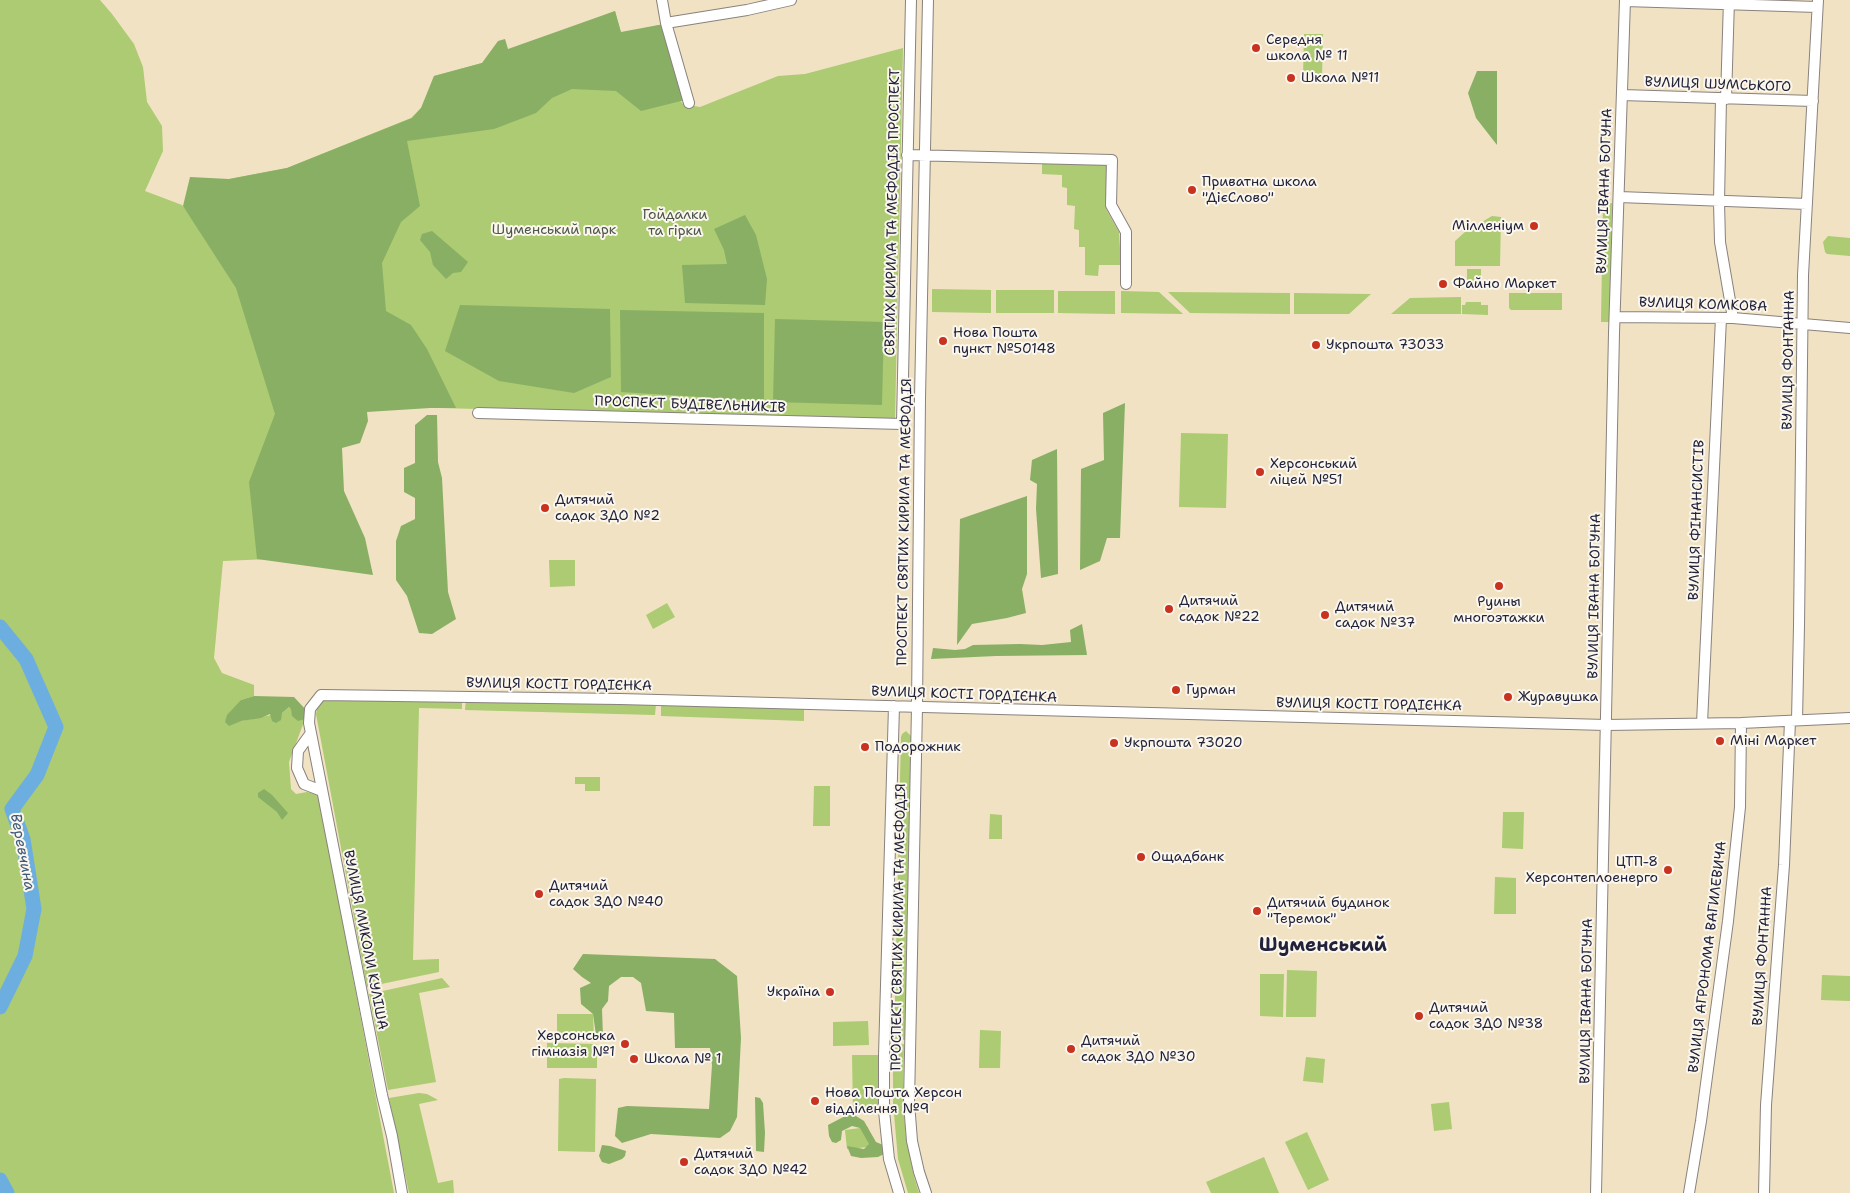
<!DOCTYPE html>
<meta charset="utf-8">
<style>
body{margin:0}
canvas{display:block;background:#f0e2c2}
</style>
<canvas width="1850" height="1193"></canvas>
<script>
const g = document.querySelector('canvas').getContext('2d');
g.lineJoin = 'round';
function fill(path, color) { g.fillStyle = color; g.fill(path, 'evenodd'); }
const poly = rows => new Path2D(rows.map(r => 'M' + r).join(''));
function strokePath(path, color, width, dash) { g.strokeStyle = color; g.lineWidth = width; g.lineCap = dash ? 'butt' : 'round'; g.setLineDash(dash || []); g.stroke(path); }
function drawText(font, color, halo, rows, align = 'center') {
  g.font = font + ' "Shantell Sans",sans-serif'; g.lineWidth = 4; g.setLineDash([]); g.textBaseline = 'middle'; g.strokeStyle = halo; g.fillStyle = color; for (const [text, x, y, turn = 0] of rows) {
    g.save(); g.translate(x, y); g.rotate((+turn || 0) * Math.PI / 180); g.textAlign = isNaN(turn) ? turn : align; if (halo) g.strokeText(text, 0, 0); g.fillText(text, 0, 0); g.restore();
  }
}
fill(poly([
 [0,0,100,0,112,14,134,44,143,67,147,102,162,126,163,151,145,191,182,205,199,225,198,185,287,168,411,118,422,107,434,76,482,63,615,11,621,33,664,24,676,95,683,104,700,107,778,76,805,74,903,48,895,420,364,406,269,559,223,561,214,658,222,673,254,685,254,696,241,700,241,721,282,713,289,707,305,719,289,762,291,789,296,794,307,792,318,794,394,1193,0,1193],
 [1304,34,1323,34,1322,77,1303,77],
 [1042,162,1107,164,1106,209,1119,232,1121,265,1099,265,1098,276,1085,275,1085,247,1079,247,1079,230,1074,229,1075,206,1067,205,1067,188,1062,187,1062,175,1042,174],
 [1603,203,1612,203,1610,322,1601,322],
 [1492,216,1501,217,1500,266,1455,266,1455,241,1465,232],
 [1828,236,1850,238,1850,256,1827,254,1825,252,1823,242],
 [1467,269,1481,269,1481,287,1467,287],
 [932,289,991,290,991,313,932,312],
 [996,290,1054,290,1054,313,996,313],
 [1058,291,1115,291,1115,314,1058,313],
 [1121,291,1159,292,1183,314,1121,313],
 [1168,292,1290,293,1290,314,1190,313],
 [1294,293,1371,294,1349,314,1294,314],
 [1509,293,1562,293,1562,310,1511,310,1509,308],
 [1461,297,1461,314,1391,314,1410,298],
 [1466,302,1481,302,1481,305,1488,305,1488,315,1462,314,1462,305,1465,305],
 [1181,433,1228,434,1226,508,1179,507],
 [549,560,575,560,575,586,550,587],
 [667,603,675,617,653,629,646,615],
 [323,699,462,699,462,709,419,708,413,960,439,959,439,972,367,987,316,714,318,705],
 [466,699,656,704,655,715,465,710],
 [661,703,804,707,804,721,661,716],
 [906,731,911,736,905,1040,894,1039,901,737,902,734],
 [575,777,600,777,600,791,585,791,585,784,575,784],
 [814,786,830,786,830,826,813,826],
 [1503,812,1524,812,1523,849,1502,848],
 [990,814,1002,815,1002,839,989,839],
 [1495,877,1516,878,1516,914,1494,914],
 [1287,970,1317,971,1316,1017,1286,1017],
 [1260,974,1284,974,1283,1017,1260,1016],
 [1822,975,1850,976,1850,1001,1821,1000],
 [442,978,450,987,419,993,436,1082,388,1090,369,994],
 [557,1014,593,1014,594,1038,557,1039],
 [868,1021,869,1045,833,1046,833,1022],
 [980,1030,1001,1031,1000,1068,979,1068],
 [547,1043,597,1044,597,1068,547,1068],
 [904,1044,903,1102,906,1137,914,1177,919,1193,908,1193,898,1159,893,1103,893,1045],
 [852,1055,884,1055,884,1111,853,1111],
 [1306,1057,1325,1059,1323,1083,1303,1081],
 [564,1078,596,1079,595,1152,558,1151,559,1079],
 [419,1093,427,1094,438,1100,419,1104,438,1183,453,1180,454,1193,409,1193,389,1098],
 [1449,1102,1452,1129,1434,1131,1431,1104],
 [868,1127,869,1147,847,1149,845,1130],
 [1307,1132,1329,1180,1308,1190,1285,1142],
 [1264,1157,1279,1193,1211,1193,1206,1182]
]), '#accb72');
fill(poly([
 [615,11,621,32,664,24,685,100,641,111,616,91,572,89,552,98,536,113,494,129,407,141,420,206,401,222,382,263,386,311,411,325,427,349,456,408,430,408,367,412,368,421,360,443,342,448,344,491,365,538,373,575,257,559,249,482,275,414,236,288,183,206,190,177,229,179,287,168,412,118,421,108,434,76,482,63,498,41,505,39,508,49],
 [1477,71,1497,71,1497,145,1476,118,1468,93],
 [745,215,756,235,767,279,765,305,685,303,682,265,727,264,724,250,714,229],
 [432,231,468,262,461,272,453,273,446,279,433,265,430,252,420,240,422,234],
 [460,305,610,309,611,377,574,393,499,381,445,351],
 [620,310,764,313,764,401,621,392],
 [775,319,884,322,882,405,773,402],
 [1125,403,1120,538,1107,538,1100,561,1080,570,1081,469,1104,460,1103,413],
 [427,415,437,415,438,462,442,478,448,592,456,619,432,634,419,633,407,596,396,580,396,541,401,526,415,519,415,498,404,492,404,468,415,463,415,425],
 [1057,449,1058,574,1041,578,1036,509,1037,484,1030,480,1032,460],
 [1027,496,1027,574,1022,589,1026,613,1007,618,972,624,957,645,960,519],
 [1082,624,1087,655,996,656,931,659,933,648,955,650,965,649,973,645,1020,644,1042,645,1071,642,1070,630],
 [254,696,294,697,307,711,305,719,298,721,292,716,291,709,289,707,282,713,281,720,276,723,272,721,270,714,261,718,241,721,229,726,225,722,227,715,241,700],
 [264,789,272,795,288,813,282,820,277,812,258,797,258,793],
 [583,954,715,959,737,976,741,1038,737,1117,730,1131,720,1138,651,1134,622,1143,615,1136,618,1108,627,1106,709,1109,712,1065,710,1048,675,1048,674,1013,646,1011,641,983,633,977,621,977,609,986,608,1001,602,1009,603,1037,596,1035,593,1014,581,1004,580,988,591,983,582,977,573,969],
 [755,1097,760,1098,763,1103,765,1133,764,1152,756,1151],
 [851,1113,864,1121,876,1142,883,1145,884,1154,878,1157,861,1158,851,1156,847,1146,864,1149,869,1144,860,1128,852,1126,842,1131,841,1140,836,1143,832,1142,829,1136,828,1125],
 [602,1145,610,1146,626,1151,625,1156,622,1159,609,1164,602,1162,599,1156]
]), '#89af64');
strokePath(poly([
 [0,627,26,659,56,727,37,775,12,809,23,839,34,909,25,956,0,1007],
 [0,1180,7,1193]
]), '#6daee1', 15);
const minor = poly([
 [662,0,666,23,689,103],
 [1625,1,1817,7],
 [666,23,747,10,791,0],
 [1622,95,1813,101],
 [1721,98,1719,202,1720,242,1733,318],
 [1726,99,1729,0],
 [907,155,1112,160,1111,205,1126,232,1126,284],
 [1619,197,1807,204],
 [1615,317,1733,318,1850,328],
 [478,413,902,424,911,0],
 [894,706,884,1055,884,1111,889,1159,899,1193],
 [1797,720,1799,626,1803,275,1818,0],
 [1702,723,1721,318],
 [311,733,298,751,297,768,304,784,322,791],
 [402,1193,392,1136,382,1095,309,723,310,709,321,695,620,699,1606,725,1741,723,1850,718],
 [926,1193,919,1172,912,1141,909,1103,917,707,920,398,928,0],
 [1596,1193,1614,333,1625,0],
 [1689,1193,1701,1121,1728,921,1740,807,1741,723],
 [1764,1193,1766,1105,1784,865,1790,721]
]);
strokePath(minor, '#89827e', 12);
strokePath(minor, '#fff', 10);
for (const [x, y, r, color] of [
 [1256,48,5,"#c8321e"],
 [1291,78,5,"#c8321e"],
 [1192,190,5,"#c8321e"],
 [1534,226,5,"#c8321e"],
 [1443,284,5,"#c8321e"],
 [943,341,5,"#c8321e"],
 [1316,345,5,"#c8321e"],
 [1260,472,5,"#c8321e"],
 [545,508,5,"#c8321e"],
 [1499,586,5,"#c8321e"],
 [1169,609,5,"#c8321e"],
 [1325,615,5,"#c8321e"],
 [1176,690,5,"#c8321e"],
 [1508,697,5,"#c8321e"],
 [1720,741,5,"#c8321e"],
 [1114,743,5,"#c8321e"],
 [865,747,5,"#c8321e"],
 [1141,857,5,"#c8321e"],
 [1668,870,5,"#c8321e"],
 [539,894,5,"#c8321e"],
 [1257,911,5,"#c8321e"],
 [830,992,5,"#c8321e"],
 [1419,1016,5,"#c8321e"],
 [625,1044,5,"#c8321e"],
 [1071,1049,5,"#c8321e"],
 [634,1059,5,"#c8321e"],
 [815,1101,5,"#c8321e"],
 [684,1162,5,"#c8321e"]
]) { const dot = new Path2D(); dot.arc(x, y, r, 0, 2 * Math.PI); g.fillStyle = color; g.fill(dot); strokePath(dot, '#fbf7ec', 2); }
drawText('14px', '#22223b', '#fbf7ec', [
 ["Середня",1266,40],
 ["школа № 11",1266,56],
 ["Школа №11",1301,78],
 ["Приватна школа",1202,182],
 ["\"ДієСлово\"",1202,198],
 ["Мілленіум",1524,226,"right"],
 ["Файно Маркет",1453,284],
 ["Нова Пошта",953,333],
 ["пункт №50148",953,349],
 ["Укрпошта 73033",1326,345],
 ["Херсонський",1270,464],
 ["ліцей №51",1270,480],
 ["Дитячий",555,500],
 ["садок ЗДО №2",555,516],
 ["Дитячий",1179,601],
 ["садок №22",1179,617],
 ["Руины",1499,602,"center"],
 ["многоэтажки",1499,618,"center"],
 ["Дитячий",1335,607],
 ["садок №37",1335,623],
 ["Гурман",1186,690],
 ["Журавушка",1518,697],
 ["Міні Маркет",1730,741],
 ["Укрпошта 73020",1124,743],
 ["Подорожник",875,747],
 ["Ощадбанк",1151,857],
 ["ЦТП-8",1658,862,"right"],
 ["Херсонтеплоенерго",1658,878,"right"],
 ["Дитячий",549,886],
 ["садок ЗДО №40",549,902],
 ["Дитячий будинок",1267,903],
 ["\"Теремок\"",1267,919],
 ["Україна",820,992,"right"],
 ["Дитячий",1429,1008],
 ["садок ЗДО №38",1429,1024],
 ["Херсонська",615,1036,"right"],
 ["гімназія №1",615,1052,"right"],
 ["Дитячий",1081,1041],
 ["садок ЗДО №30",1081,1057],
 ["Школа № 1",644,1059],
 ["Нова Пошта Херсон",825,1093],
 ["відділення №9",825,1109],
 ["Дитячий",694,1154],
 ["садок ЗДО №42",694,1170]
], 'left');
drawText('14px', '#22223b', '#fbf7ec', [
 ["ВУЛИЦЯ ШУМСЬКОГО",1718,85,2],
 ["ВУЛИЦЯ ІВАНА БОГУНА",1605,191,-88],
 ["СВЯТИХ КИРИЛА ТА МЕФОДІЯ ПРОСПЕКТ",893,212,-89],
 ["ВУЛИЦЯ КОМКОВА",1703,305,2],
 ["ВУЛИЦЯ ФОНТАННА",1789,360,-89],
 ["ПРОСПЕКТ БУДІВЕЛЬНИКІВ",690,405,2],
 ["ВУЛИЦЯ ФІНАНСИСТІВ",1697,520,-88],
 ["ПРОСПЕКТ СВЯТИХ КИРИЛА ТА МЕФОДІЯ",905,522,-89],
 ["ВУЛИЦЯ ІВАНА БОГУНА",1595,596,-89],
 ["ВУЛИЦЯ КОСТІ ГОРДІЄНКА",559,685,1],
 ["ВУЛИЦЯ КОСТІ ГОРДІЄНКА",964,695,2],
 ["ВУЛИЦЯ КОСТІ ГОРДІЄНКА",1369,705,1],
 ["ПРОСПЕКТ СВЯТИХ КИРИЛА ТА МЕФОДІЯ",899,927,-89],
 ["ВУЛИЦЯ МИКОЛИ КУЛІША",365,940,79],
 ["ВУЛИЦЯ ФОНТАННА",1763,956,-86],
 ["ВУЛИЦЯ АГРОНОМА ВАГИЛЕВИЧА",1708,957,-83],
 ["ВУЛИЦЯ ІВАНА БОГУНА",1587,1001,-89]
]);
drawText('14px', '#4b554c', '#fbf7ec', [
 ["Гойдалки",675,215],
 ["та гірки",675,231],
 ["Шуменський парк",554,230]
]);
drawText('italic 15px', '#405a7d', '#fbf7ec', [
 ["Веревчина",22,852,79]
]);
drawText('bold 19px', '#22223b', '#fbf7ec', [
 ["Шуменський",1323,946]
]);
</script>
